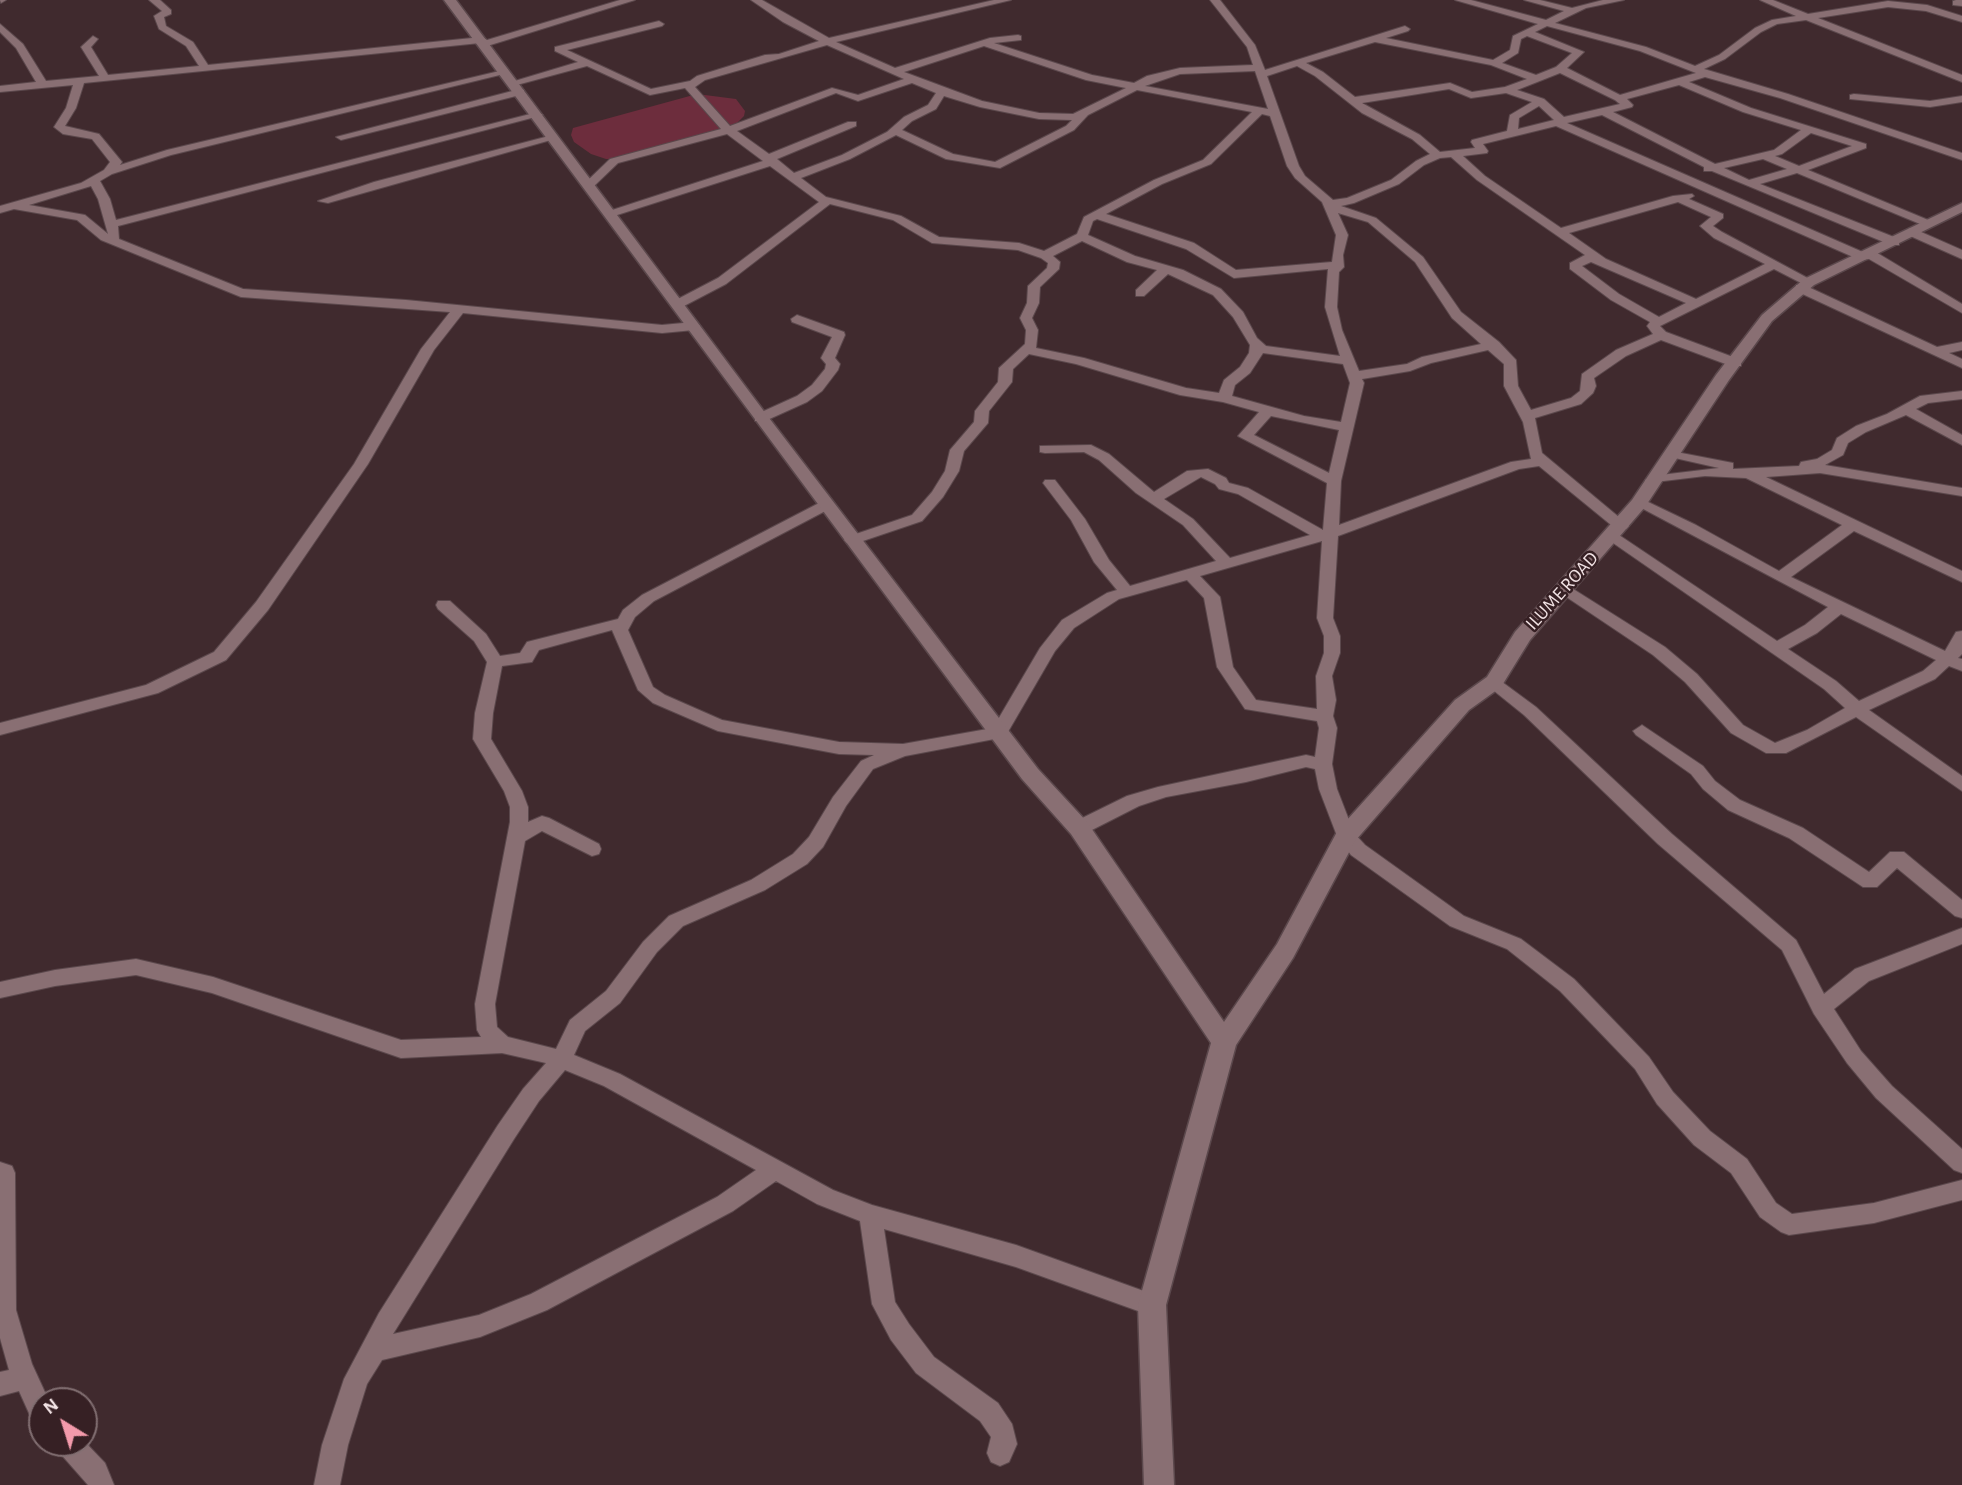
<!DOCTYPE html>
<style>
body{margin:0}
#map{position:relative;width:1962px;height:1485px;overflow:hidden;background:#402a2e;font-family:"Alegreya Sans",sans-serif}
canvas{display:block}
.north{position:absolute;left:28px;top:1387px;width:70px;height:70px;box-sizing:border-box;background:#362024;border:2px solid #816e71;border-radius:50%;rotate:322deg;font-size:19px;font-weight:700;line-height:28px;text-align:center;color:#f2e3e5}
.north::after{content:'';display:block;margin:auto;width:24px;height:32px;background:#f39aab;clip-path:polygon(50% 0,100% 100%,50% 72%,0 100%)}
</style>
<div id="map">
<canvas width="1962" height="1485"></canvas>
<div class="north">N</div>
</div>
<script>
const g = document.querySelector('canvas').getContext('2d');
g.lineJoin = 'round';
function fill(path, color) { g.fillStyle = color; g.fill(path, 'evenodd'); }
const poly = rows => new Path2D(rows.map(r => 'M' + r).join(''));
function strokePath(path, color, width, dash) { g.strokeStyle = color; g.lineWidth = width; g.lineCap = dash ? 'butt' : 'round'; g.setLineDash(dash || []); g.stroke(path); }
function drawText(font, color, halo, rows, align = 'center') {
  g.font = font + ' "Alegreya Sans",sans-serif'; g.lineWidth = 5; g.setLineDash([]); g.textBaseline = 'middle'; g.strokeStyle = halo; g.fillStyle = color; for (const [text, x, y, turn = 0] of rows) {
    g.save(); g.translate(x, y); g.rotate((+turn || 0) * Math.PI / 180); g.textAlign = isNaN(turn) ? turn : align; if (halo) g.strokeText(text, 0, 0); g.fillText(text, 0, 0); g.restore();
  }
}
fill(poly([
 [697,94,736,99,745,111,744,116,733,127,619,159,606,159,591,154,574,142,571,135,573,128]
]), '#6d2d3d');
const street = poly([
 [0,0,6,0,1,3,0,0],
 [149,0,160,0,171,10,171,14,164,17,166,26,193,42,208,65,482,37,487,40,620,0,635,0,484,47,480,43,84,83,76,108,65,126,99,134,122,162,120,165,167,150,508,69,508,73,171,155,112,174,100,181,110,199,116,220,538,112,543,115,118,226,119,239,243,289,406,300,662,325,694,322,700,326,694,330,662,333,463,313,434,350,368,464,268,610,226,660,158,693,0,735,0,723,146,685,214,652,256,602,354,464,421,349,450,312,241,297,101,240,77,220,14,209,0,213,0,206,81,183,104,170,110,162,92,139,63,134,54,127,66,108,73,85,0,92,0,86,36,82,16,48,0,32,0,24,23,44,46,81,99,76,81,47,93,36,98,39,91,47,108,75,199,66,186,46,159,29,154,16,162,11,149,0],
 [91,186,98,199,108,234,85,215,29,205,91,186],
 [751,0,762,0,829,38,994,0,1011,0,836,42,895,68,990,38,1018,35,1021,36,1021,40,994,43,1092,75,1134,83,1147,76,1180,68,1253,65,1247,47,1210,0,1220,0,1255,45,1265,70,1405,26,1410,29,1408,31,1386,38,1493,60,1510,50,1513,36,1538,24,1455,0,1471,0,1546,20,1564,11,1524,0,1540,0,1572,8,1603,0,1624,0,1586,8,1555,23,1646,47,1695,66,1719,55,1755,28,1772,20,1796,16,1760,0,1773,0,1808,14,1888,1,1927,5,1962,16,1962,22,1926,11,1888,7,1818,18,1962,75,1962,82,1806,20,1777,24,1761,32,1725,59,1704,69,1788,94,1962,153,1962,160,1780,98,1705,77,1689,82,1751,108,1866,144,1866,148,1808,170,1933,222,1933,226,1925,226,1797,173,1760,184,1899,239,1899,245,1891,245,1712,171,1704,171,1704,167,1602,115,1567,123,1865,253,1874,251,1962,304,1962,313,1869,259,1860,260,1556,126,1483,144,1488,151,1487,153,1463,156,1485,176,1561,228,1673,196,1692,194,1694,196,1689,199,1723,214,1723,218,1713,226,1722,232,1815,282,1805,285,1774,269,1660,326,1666,332,1741,360,1741,366,1731,366,1661,340,1626,356,1594,378,1596,386,1593,393,1581,404,1535,418,1542,453,1626,523,1629,526,1626,529,1616,529,1539,466,1519,469,1338,536,1333,618,1340,636,1340,653,1332,676,1336,700,1333,716,1337,728,1332,764,1337,789,1354,833,1365,845,1464,916,1521,939,1574,979,1649,1057,1673,1092,1710,1131,1747,1159,1776,1203,1792,1214,1874,1203,1962,1180,1962,1200,1874,1223,1789,1235,1781,1232,1760,1217,1731,1173,1694,1145,1657,1104,1635,1069,1560,991,1507,949,1450,926,1351,855,1337,836,1319,789,1315,769,1306,767,1246,782,1166,797,1139,806,1086,833,1072,833,1070,828,1072,823,1127,796,1158,787,1306,755,1315,757,1319,728,1317,721,1245,709,1217,667,1204,598,1187,580,1119,599,1074,628,1055,651,1005,737,905,756,873,769,846,806,823,847,807,864,765,890,683,926,657,952,620,1003,585,1031,574,1055,620,1074,833,1190,872,1205,1016,1245,1152,1294,1160,1297,1164,1305,1160,1313,1152,1316,1016,1267,884,1229,895,1302,909,1324,934,1357,998,1403,1012,1424,1017,1444,1009,1462,1000,1466,991,1462,987,1453,991,1437,980,1421,916,1373,891,1340,872,1304,860,1221,817,1204,776,1181,733,1211,547,1310,480,1337,382,1360,367,1384,348,1445,340,1485,314,1485,322,1445,344,1379,379,1313,498,1125,523,1089,546,1063,502,1053,401,1058,212,993,136,975,55,986,0,998,0,982,55,970,136,959,213,977,401,1040,481,1037,477,1030,475,1004,510,822,510,807,504,791,473,739,475,713,487,662,474,641,438,609,436,605,438,601,450,601,486,634,500,656,520,653,527,642,618,619,623,610,642,595,821,502,831,502,831,508,654,601,635,617,628,630,653,687,665,695,722,720,839,742,903,744,993,728,1040,648,1062,620,1107,593,1117,590,1094,562,1071,520,1043,483,1045,480,1055,480,1085,519,1109,560,1130,586,1216,561,1183,525,1136,493,1099,460,1084,452,1045,453,1040,452,1040,446,1091,445,1109,454,1154,492,1187,471,1208,469,1226,478,1229,483,1248,488,1323,530,1327,483,1238,436,1259,412,1223,402,1180,395,1076,364,1029,354,1013,369,1012,382,989,411,988,423,964,451,959,471,943,497,922,521,857,543,847,543,844,540,847,537,912,515,932,492,945,471,950,450,974,422,975,411,998,382,999,368,1025,344,1026,330,1020,318,1027,303,1028,286,1047,268,1048,263,1041,258,1018,250,932,243,893,220,830,204,726,284,682,307,674,307,674,301,718,278,819,202,770,166,614,216,606,216,606,212,763,161,727,134,618,163,593,187,585,187,585,183,610,159,721,129,685,88,650,95,587,66,513,86,508,83,578,62,555,51,555,47,659,21,664,24,662,26,567,50,651,89,690,81,697,76,765,55,779,54,819,41,783,22,751,0],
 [1547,26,1640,51,1696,73,1620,95,1567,68,1584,52,1535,32,1547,26],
 [1527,36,1572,53,1556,67,1536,75,1502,63,1518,53,1521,39,1527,36],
 [1375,42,1491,65,1527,79,1505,87,1472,92,1450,83,1355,97,1323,72,1306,63,1375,42],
 [827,45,904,79,858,95,832,88,730,126,695,87,705,80,827,45],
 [984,46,1086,80,1126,88,1073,114,1039,113,982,101,904,72,984,46],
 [1297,66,1315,76,1362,113,1412,139,1430,154,1416,161,1391,180,1347,198,1333,200,1305,176,1299,166,1267,76,1297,66],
 [1255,71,1268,109,1145,86,1180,74,1255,71],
 [1560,73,1615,100,1620,104,1564,117,1544,99,1517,90,1560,73],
 [912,83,936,93,928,105,904,117,887,132,842,155,794,173,777,159,856,126,856,122,848,122,769,154,737,131,836,93,858,101,912,83],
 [1679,85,1743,112,1801,130,1774,150,1715,164,1613,112,1632,107,1633,105,1627,99,1679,85],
 [1449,89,1471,98,1506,93,1532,102,1510,115,1507,131,1472,140,1471,142,1475,148,1440,152,1420,135,1362,103,1449,89],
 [1137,90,1252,112,1203,160,1154,180,1084,217,1077,234,1044,251,1019,243,939,237,901,216,826,197,801,178,850,159,896,135,946,159,1000,168,1074,130,1088,115,1137,90],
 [944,96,980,107,1039,119,1072,120,1066,126,995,162,953,154,902,130,912,121,936,109,944,96],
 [1539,106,1554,120,1518,129,1519,118,1539,106],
 [1262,114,1270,116,1287,166,1295,178,1322,202,1336,235,1332,262,1236,270,1194,243,1106,214,1162,184,1211,164,1262,114],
 [1811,133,1852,146,1799,166,1775,156,1782,154,1811,133],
 [1451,157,1477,180,1585,255,1570,263,1570,269,1611,300,1650,322,1647,326,1653,334,1616,350,1582,374,1580,391,1571,398,1531,410,1518,386,1516,360,1499,342,1461,312,1423,257,1376,218,1341,206,1354,203,1399,184,1424,165,1440,158,1451,157],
 [1763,159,1787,169,1749,180,1724,168,1763,159],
 [1678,202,1711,217,1700,226,1714,238,1765,264,1696,299,1606,259,1569,233,1678,202],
 [1338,213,1368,222,1415,262,1452,318,1481,344,1422,357,1407,364,1359,371,1342,330,1337,307,1339,272,1344,267,1343,255,1348,235,1338,213],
 [1097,219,1186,249,1234,278,1328,269,1325,307,1340,356,1266,346,1257,338,1243,312,1221,289,1183,270,1135,256,1088,235,1093,221,1097,219],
 [1082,241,1127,262,1157,270,1136,290,1136,296,1144,296,1168,274,1213,295,1233,317,1250,345,1249,353,1240,367,1224,380,1219,393,1186,388,1084,358,1036,348,1038,330,1032,318,1039,303,1040,287,1059,269,1060,262,1053,256,1082,241],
 [1591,262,1686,303,1659,317,1619,294,1582,266,1591,262],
 [1488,350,1504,364,1504,386,1523,422,1531,459,1511,462,1339,525,1341,481,1364,383,1362,379,1410,371,1431,363,1488,350],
 [1263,353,1343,364,1350,383,1341,422,1304,416,1232,396,1235,385,1250,373,1263,353],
 [1271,416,1339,430,1329,473,1254,435,1271,416],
 [1201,477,1215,484,1219,489,1238,494,1310,535,1230,558,1193,519,1164,499,1201,477],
 [1322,541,1317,618,1324,636,1324,653,1316,676,1317,709,1256,700,1233,667,1220,597,1200,576,1322,541],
 [612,630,638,690,653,703,718,731,839,754,874,755,861,761,833,797,809,837,793,854,751,880,669,916,643,942,606,991,570,1020,556,1049,508,1037,497,1027,495,1004,525,841,542,831,592,856,599,854,601,849,599,844,549,818,542,816,528,822,528,807,522,791,491,739,493,713,502,666,532,662,539,650,612,630],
 [565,1070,604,1086,756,1170,717,1197,531,1294,479,1315,393,1334,514,1139,539,1101,565,1070],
 [1956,0,1962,0,1962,6,1953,5,1953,1,1956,0],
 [520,89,524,90,524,94,341,140,336,137,520,89],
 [1854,94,1930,101,1962,96,1962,102,1930,107,1850,99,1850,95,1854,94],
 [549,136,558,138,328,203,318,201,374,182,549,136],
 [1912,228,1962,250,1962,259,1908,235,1908,229,1912,228],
 [1796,285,1804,285,1937,347,1962,342,1962,350,1949,353,1962,359,1962,368,1796,291,1796,285],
 [797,315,844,332,845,335,835,358,840,364,838,370,822,391,807,402,765,421,755,421,755,415,797,396,812,385,825,369,826,364,821,358,832,337,792,322,791,319,797,315],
 [1962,391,1962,399,1928,403,1916,409,1962,435,1962,445,1906,415,1866,432,1848,443,1843,455,1825,465,1962,488,1962,496,1820,473,1766,477,1962,571,1962,582,1854,531,1791,577,1945,651,1956,632,1962,631,1962,654,1958,658,1962,659,1962,671,1949,666,1935,679,1869,710,1962,776,1962,791,1856,717,1786,753,1766,753,1731,733,1685,682,1653,655,1556,590,1558,587,1570,587,1665,647,1697,674,1743,725,1775,743,1807,730,1845,708,1824,689,1603,536,1611,531,1616,533,1777,641,1805,625,1828,607,1632,503,1634,500,1644,500,1696,525,1779,571,1842,525,1746,478,1705,476,1647,483,1645,480,1652,476,1719,468,1666,456,1666,450,1733,463,1733,469,1799,466,1801,462,1817,459,1832,450,1837,438,1856,426,1887,414,1920,396,1962,391],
 [1841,614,1936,660,1923,671,1859,701,1836,681,1788,649,1817,633,1841,614],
 [1494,676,1536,707,1672,834,1796,940,1824,994,1855,969,1962,928,1962,944,1869,981,1834,1009,1861,1051,1892,1086,1962,1149,1962,1173,1954,1170,1876,1098,1847,1063,1814,1014,1782,950,1658,844,1524,715,1488,686,1486,682,1488,678,1494,676],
 [1642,725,1703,766,1715,781,1740,800,1803,828,1869,872,1890,852,1904,852,1962,900,1962,918,1955,916,1897,868,1877,887,1863,887,1789,838,1728,810,1703,789,1691,774,1636,735,1633,731,1642,725],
 [0,1162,12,1166,15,1173,16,1310,32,1364,49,1401,42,1401,42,1425,33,1422,19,1391,0,1396,0,1372,9,1370,0,1338,0,1162],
 [84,1441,105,1463,114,1485,88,1485,59,1452,55,1443,84,1441]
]);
const secondary = poly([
 [444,0,456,0,766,414,1038,769,1087,822,1224,1022,1277,944,1338,830,1455,700,1487,677,1515,632,1632,500,1716,375,1762,315,1804,279,1962,203,1962,212,1814,285,1772,321,1729,380,1645,507,1530,640,1501,687,1469,710,1355,841,1293,958,1236,1045,1166,1305,1174,1485,1144,1485,1138,1305,1211,1043,1071,834,1022,779,444,0]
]);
strokePath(street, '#5b484c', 2);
strokePath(secondary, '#5b484c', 3);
fill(street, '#896f73');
fill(secondary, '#896f73');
drawText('19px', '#f2e3e5', '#362024', [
 ["ILUME ROAD",1562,591,-48]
]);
</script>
